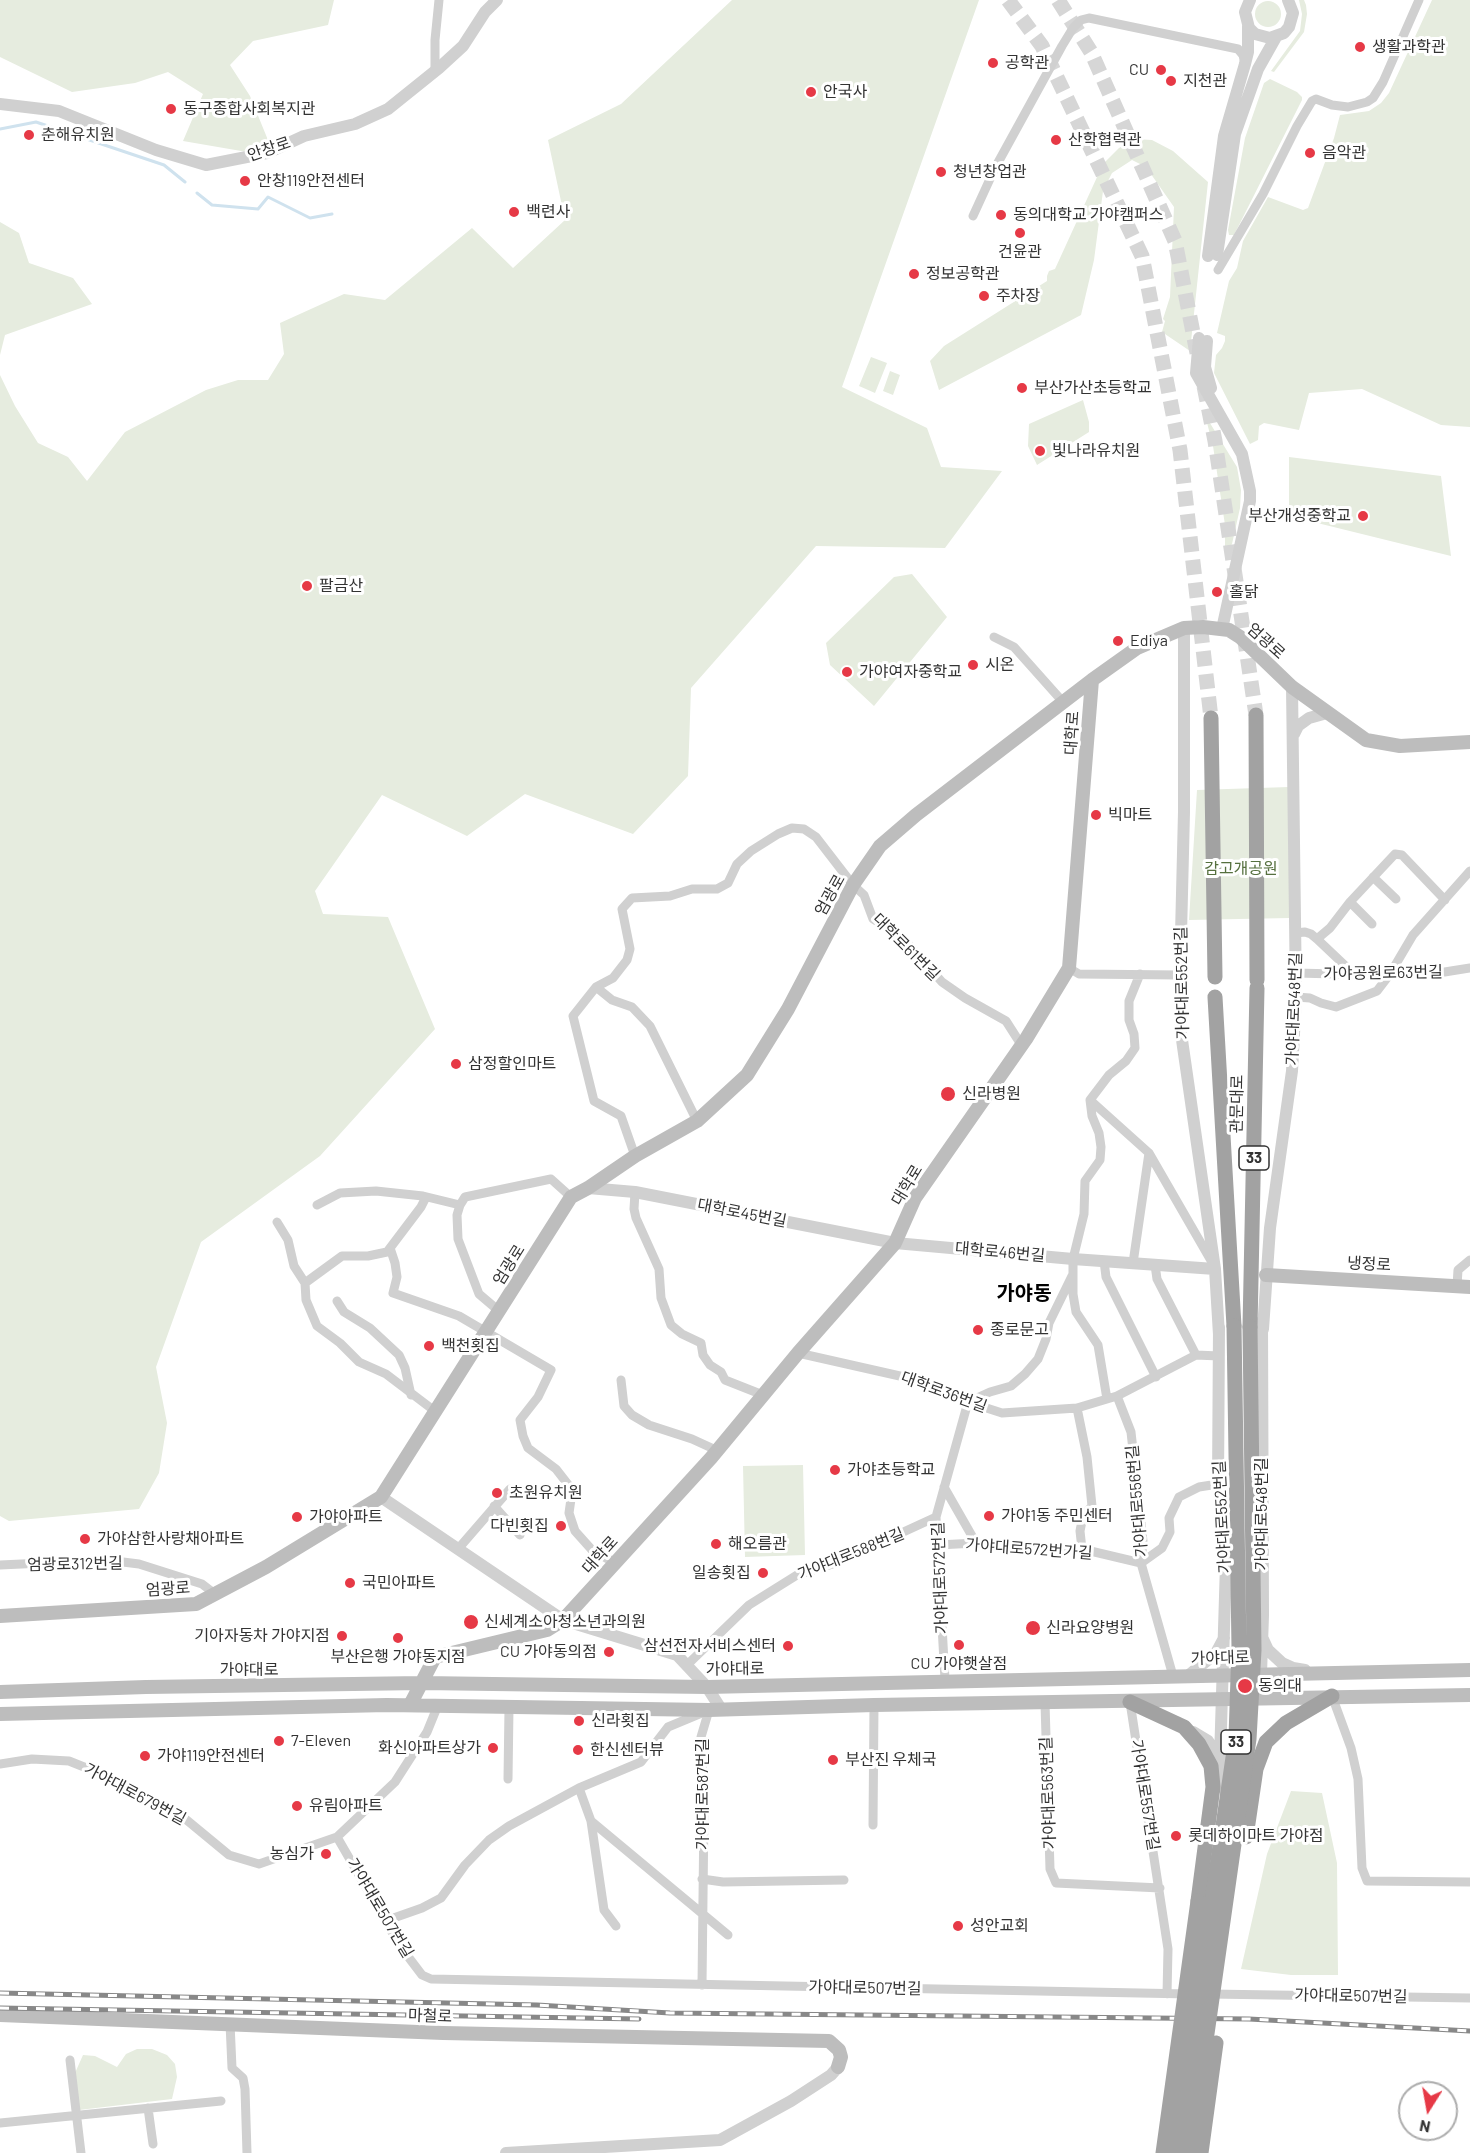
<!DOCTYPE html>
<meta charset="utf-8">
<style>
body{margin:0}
#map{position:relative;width:1470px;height:2153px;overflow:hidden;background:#fff;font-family:Barlow,sans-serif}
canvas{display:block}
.north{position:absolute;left:1398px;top:2081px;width:60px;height:60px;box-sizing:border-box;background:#fff;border:2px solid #adadad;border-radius:50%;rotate:191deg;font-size:16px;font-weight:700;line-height:24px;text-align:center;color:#333}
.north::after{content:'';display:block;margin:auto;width:21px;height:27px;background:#e63946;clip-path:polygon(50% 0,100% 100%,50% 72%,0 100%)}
</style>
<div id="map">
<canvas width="1470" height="2153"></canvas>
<div class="north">N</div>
</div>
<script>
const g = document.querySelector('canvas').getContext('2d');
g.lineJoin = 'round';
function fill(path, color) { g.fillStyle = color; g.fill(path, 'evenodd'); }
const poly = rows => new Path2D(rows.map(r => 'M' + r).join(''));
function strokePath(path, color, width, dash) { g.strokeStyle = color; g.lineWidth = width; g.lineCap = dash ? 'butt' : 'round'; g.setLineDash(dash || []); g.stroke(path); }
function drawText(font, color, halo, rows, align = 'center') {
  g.font = font + ' Barlow,"Noto Sans KR",sans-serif'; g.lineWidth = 6; g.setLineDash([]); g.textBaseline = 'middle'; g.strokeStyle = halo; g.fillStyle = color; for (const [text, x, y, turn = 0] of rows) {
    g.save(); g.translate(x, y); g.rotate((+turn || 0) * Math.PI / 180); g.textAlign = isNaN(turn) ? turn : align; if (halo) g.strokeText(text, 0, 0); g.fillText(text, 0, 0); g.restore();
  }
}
fill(poly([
 [0,0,334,0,328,25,253,41,230,65,250,96,270,145,247,152,183,141,203,94,168,72,135,83,72,92,0,57],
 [732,0,979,0,842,387,927,428,941,467,1002,471,945,548,816,546,691,688,688,776,633,834,525,794,467,836,382,795,315,891,323,914,388,917,435,1029,320,1156,201,1242,156,1367,167,1423,159,1473,139,1509,9,1521,0,1516,0,375,15,406,38,443,68,457,87,481,125,432,206,390,238,380,268,380,284,354,280,323,344,294,385,300,472,228,513,268,565,220,548,140,621,104],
 [1299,0,1304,0,1306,5,1307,14,1304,32,1274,72,1271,71,1300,31,1302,14],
 [1432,0,1470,0,1470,427,1441,425,1362,389,1309,393,1299,430,1264,423,1259,426,1258,440,1250,444,1214,373,1216,355,1222,348,1225,341,1225,336,1217,333,1229,281,1237,268,1243,241,1268,197,1303,210,1308,208,1334,138,1340,115,1369,111,1381,103,1389,93],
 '1255 14a13 13 0 1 1 26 0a13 13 0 1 1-26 0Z',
 [1270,79,1297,92,1302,97,1302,100,1234,235,1229,235,1228,230,1245,138,1264,83],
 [1135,139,1152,140,1173,151,1208,182,1190,351,1162,332,1165,321,1163,319,1170,297,1174,207,1146,167,1132,160,1112,173,1103,191,1094,260,1081,315,939,390,930,361,944,346,1047,281,1047,276,1049,271,1055,269,1103,164,1119,148],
 [0,222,19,233,29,263,73,278,92,304,5,335,0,355],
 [871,357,887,363,875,393,859,386],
 [890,371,900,375,893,395,883,391],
 [1083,400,1089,422,1089,432,1037,465,1028,446,1029,424],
 [1205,415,1237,467,1241,490,1240,508,1232,544,1229,548,1225,547,1225,525,1213,446],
 [1289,457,1441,476,1451,556,1289,516],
 [912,574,947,617,874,706,830,665,826,643,894,577],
 [1289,787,1290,918,1189,920,1197,790],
 [803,1465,805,1555,745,1557,743,1466],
 [1291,1791,1322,1793,1337,1863,1338,1975,1291,1975,1241,1969,1267,1854],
 [137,2049,152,2049,167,2055,175,2064,177,2077,172,2099,79,2110,75,2073,83,2055,95,2056,117,2067,126,2054]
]), '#e6ecdf');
strokePath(poly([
 [0,129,36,122,164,165,185,182],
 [197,193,212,205,258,209,268,197,310,218,332,214]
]), '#cfe2ee', 3);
strokePath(poly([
 [1008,0,1042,46,1142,256,1180,450,1211,718],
 [1058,0,1091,52,1175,241,1197,353],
 [1204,386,1215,441,1256,715]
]), '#d6d6d6', 15, [15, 8]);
strokePath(poly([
 [435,71,435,40,439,0],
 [973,216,995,168,1062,46,1073,28,1081,20,1089,18,1238,49,1243,55,1245,64],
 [1218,270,1263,194,1297,126,1312,101,1316,99,1332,105,1348,107,1367,102,1373,98,1383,82,1419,0],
 [994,637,1014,647,1063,702],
 [1373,877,1396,899],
 [1350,902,1372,924],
 [1295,933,1305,932,1311,934,1317,939,1330,928,1350,902,1395,854,1402,855,1445,900],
 [1317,939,1355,975],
 [1069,968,1079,974,1180,975],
 [1296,973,1376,975,1409,972,1432,974,1470,968],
 [596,987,612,1000,632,1007,650,1026,697,1121],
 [1296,997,1310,998,1321,1003,1336,1007,1377,991,1390,974,1413,935,1470,871],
 [1090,1100,1149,1153,1213,1264],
 [635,1156,621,1116,594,1101,573,1016,596,987,613,978,627,960,630,949,622,909,632,898,670,896,692,889,717,889,728,883,737,864,751,851,778,834,792,828,804,829,816,837,853,885,864,895,873,919,901,936,942,982,965,998,1006,1021,1022,1046],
 [635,1192,634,1209,636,1218,659,1269,661,1298,671,1325,682,1334,701,1343,703,1355,710,1365,721,1372,725,1380,763,1395],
 [317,1205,340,1193,376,1191,423,1196,460,1205],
 [277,1222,288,1240,294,1266,305,1283,306,1300,317,1326,340,1343,359,1362,386,1374,436,1412],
 [390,1248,395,1263,397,1277,393,1293,459,1316,551,1370,538,1397,520,1420,523,1436,528,1448,556,1469,570,1487,571,1499,569,1513,575,1531,592,1550,615,1563],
 [1104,1261,1106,1277,1156,1377],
 [1133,1263,1149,1153],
 [1155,1265,1157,1279,1196,1355],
 [305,1283,342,1256,368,1256,387,1252,421,1207,426,1197],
 [1457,1286,1458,1270,1470,1260],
 [337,1301,344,1312,370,1328,399,1355,405,1368,411,1395],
 [499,1311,479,1294,458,1239,457,1215,460,1205,465,1197,551,1179,571,1197],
 [798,1353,922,1381,968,1402,1002,1413,1077,1408,1117,1396,1196,1355,1219,1356],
 [621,1380,624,1406,632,1415,649,1425,692,1439,716,1450],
 [1117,1396,1131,1432,1143,1541,1141,1563,1173,1676],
 [1107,1399,1098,1345,1076,1312,1073,1294,1073,1259,1084,1214,1085,1181,1100,1160,1101,1147,1099,1133,1092,1116,1090,1100,1109,1075,1126,1061,1135,1048,1134,1034,1129,1020,1129,1001,1140,974],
 [1077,1408,1087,1457,1092,1506,1083,1516,1080,1531,1082,1549],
 [944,1487,976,1543],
 [494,1506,520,1535],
 [938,1545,976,1543,1082,1549,1141,1563,1162,1548,1170,1532,1169,1518,1179,1497,1199,1487,1218,1484],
 [458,1549,510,1489],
 [0,1565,107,1560,139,1564,202,1584,215,1594],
 [687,1665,749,1605,797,1575,836,1563,936,1517],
 [945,1680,936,1517,968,1402,990,1392,1011,1386,1025,1374,1038,1359,1046,1339,1049,1323,1072,1276],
 [1332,1696,1351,1748,1358,1779,1362,1868,1367,1881,1470,1882],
 [1130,1702,1168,1949,1167,1994],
 [1045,1703,1050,1869,1056,1883,1160,1888],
 [0,1764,32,1759,69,1761,99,1773,183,1817,229,1855,259,1864,337,1837,395,1782,427,1732,438,1705],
 [508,1779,509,1708],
 [579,1788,591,1821,604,1910,616,1926],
 [591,1821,728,1935],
 [873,1825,874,1705],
 [337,1837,400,1946,422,1975,431,1979,1190,1994],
 [702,1879,723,1882,844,1880],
 [385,1921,422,1908,441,1898,465,1865,489,1840,509,1826,579,1788,641,1762,668,1727,704,1712],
 [702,1985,704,1810,701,1737,709,1710],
 [1210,1994,1470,1998],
 [230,2023,232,2068,243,2078,245,2089,247,2153],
 [70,2060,81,2153],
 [148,2108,153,2144],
 [0,2123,221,2101]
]), '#d0d0d0', 9);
strokePath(poly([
 [1250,0,1245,12,1249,28,1255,34,1270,38,1284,33,1289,27,1293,13,1288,0],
 [0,104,59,111,156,150,206,165,267,153,304,136,355,124,388,109,439,68,463,46,485,12,497,0],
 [1217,255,1235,134,1258,69,1276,37],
 [1208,256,1224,136,1245,64,1248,52,1248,26],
 [1199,338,1196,373,1242,454,1250,491,1250,501,1222,629],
 [1207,341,1205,367,1211,388],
 [1184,628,1184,812,1180,975,1181,1033,1215,1269,1219,1335],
 [1294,734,1298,726,1309,718,1327,713],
 [588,1188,635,1192,895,1243,1073,1259,1215,1269],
 [1219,1327,1218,1484,1226,1564,1220,1759],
 [1263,1329,1270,1228,1292,1071,1296,997,1292,687],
 [381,1497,563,1620,677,1655,707,1687,721,1709],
 [1262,1637,1268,1650,1282,1663,1293,1668,1305,1670],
 [1188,1676,1216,1653,1224,1638],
 [1257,1699,1261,1674,1263,1615,1262,1321],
 [1193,1732,1208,1741,1220,1759,1224,1789],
 [506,2153,720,2140,791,2101,831,2075,838,2067]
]), '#d0d0d0', 12);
strokePath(poly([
 [1266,1275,1470,1287],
 [0,1616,196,1604,266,1567,381,1497,571,1197,588,1188,635,1156,697,1121,747,1075,788,1009,853,885,880,846,916,815,1092,680,1137,648,1184,628,1203,627,1229,630,1240,637,1292,687,1366,740,1400,746,1470,742],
 [0,1692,146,1687,422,1683,707,1687,1470,1670],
 [410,1705,435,1657,547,1630,563,1620,711,1458,798,1353,895,1243,915,1198,1026,1039,1069,968,1092,680],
 [0,1714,387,1705,709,1710,874,1705,1470,1695],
 [0,2015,443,2033,829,2041,839,2050,841,2057,838,2067]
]), '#bdbdbd', 14);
strokePath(poly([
 [1256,715,1257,980],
 [1211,718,1215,977],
 [1215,997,1234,1326],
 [1250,1327,1257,988],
 [1130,1702,1184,1727,1199,1744,1211,1766,1213,1787,1198,1901],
 [1246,1837,1256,1769,1266,1742,1286,1723,1332,1696]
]), '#a2a2a2', 15);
const rail = poly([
 [0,1993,537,2005,670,2013,1249,2019,1470,2031],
 [0,2008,639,2019]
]);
strokePath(rail, '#888', 5);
strokePath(rail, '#fff', 3, [9]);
strokePath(poly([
 [1163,2153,1198,1901],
 [1175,2153,1236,1737,1239,1648,1234,1326],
 [1190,2153,1249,1739,1254,1650,1250,1327],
 [1201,2153,1216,2043]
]), '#a2a2a2', 15);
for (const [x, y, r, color] of [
 [1360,47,6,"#e63946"],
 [993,63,6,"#e63946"],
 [1161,70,6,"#e63946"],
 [1171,81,6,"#e63946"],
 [811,92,6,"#e63946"],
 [171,109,6,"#e63946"],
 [29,135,6,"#e63946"],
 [1056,140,6,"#e63946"],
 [1310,153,6,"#e63946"],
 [941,172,6,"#e63946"],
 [245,181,6,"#e63946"],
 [514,212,6,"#e63946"],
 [1001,215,6,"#e63946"],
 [1020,233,6,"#e63946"],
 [914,274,6,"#e63946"],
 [984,296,6,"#e63946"],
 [1022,388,6,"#e63946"],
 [1040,451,6,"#e63946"],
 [1363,516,6,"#e63946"],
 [307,586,6,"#e63946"],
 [1217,592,6,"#e63946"],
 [1118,641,6,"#e63946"],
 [973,665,6,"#e63946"],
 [847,672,6,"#e63946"],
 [1096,815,6,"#e63946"],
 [456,1064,6,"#e63946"],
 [948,1094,8,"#e63946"],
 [978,1330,6,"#e63946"],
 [429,1346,6,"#e63946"],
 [835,1470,6,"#e63946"],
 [497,1493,6,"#e63946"],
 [989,1516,6,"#e63946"],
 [297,1517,6,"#e63946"],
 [561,1526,6,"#e63946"],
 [85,1539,6,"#e63946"],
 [716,1544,6,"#e63946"],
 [763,1573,6,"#e63946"],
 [350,1583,6,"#e63946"],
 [471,1622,8,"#e63946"],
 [1033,1628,8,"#e63946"],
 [342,1636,6,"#e63946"],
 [398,1638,6,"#e63946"],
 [959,1645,6,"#e63946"],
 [788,1646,6,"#e63946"],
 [609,1652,6,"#e63946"],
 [1245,1686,8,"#e63946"],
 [579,1721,6,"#e63946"],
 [279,1741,6,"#e63946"],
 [493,1748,6,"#e63946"],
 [578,1750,6,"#e63946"],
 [145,1756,6,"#e63946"],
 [833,1760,6,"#e63946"],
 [297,1806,6,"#e63946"],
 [1176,1836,6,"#e63946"],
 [326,1854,6,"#e63946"],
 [958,1926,6,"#e63946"]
]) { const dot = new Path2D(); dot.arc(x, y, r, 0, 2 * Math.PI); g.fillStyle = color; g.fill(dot); strokePath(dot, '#fff', 2); }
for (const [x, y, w] of [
 [1254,1158,30],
 [1236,1742,30]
]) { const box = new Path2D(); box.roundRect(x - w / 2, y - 12, w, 24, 4.5); g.fillStyle = '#fff'; g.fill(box); strokePath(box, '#333', 1.5); }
drawText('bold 15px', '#333', null, [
 ["33",1254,1158],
 ["33",1236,1742]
]);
drawText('16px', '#333', '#fff', [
 ["생활과학관",1372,47],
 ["공학관",1005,63],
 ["CU",1149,70,"right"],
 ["지천관",1183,81],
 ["안국사",823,92],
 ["동구종합사회복지관",183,109],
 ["춘해유치원",41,135],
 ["산학협력관",1068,140],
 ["음악관",1322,153],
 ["청년창업관",953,172],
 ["안창119안전센터",257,181],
 ["백련사",526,212],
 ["동의대학교 가야캠퍼스",1013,215],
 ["건윤관",1020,252,"center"],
 ["정보공학관",926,274],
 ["주차장",996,296],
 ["부산가산초등학교",1034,388],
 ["빛나라유치원",1052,451],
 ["부산개성중학교",1351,516,"right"],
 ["팔금산",319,586],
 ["홀닭",1229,592],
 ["Ediya",1130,641],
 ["시온",985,665],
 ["가야여자중학교",859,672],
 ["빅마트",1108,815],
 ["삼정할인마트",468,1064],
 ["신라병원",962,1094],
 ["종로문고",990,1330],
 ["백천횟집",441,1346],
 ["가야초등학교",847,1470],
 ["초원유치원",509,1493],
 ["가야1동 주민센터",1001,1516],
 ["가야아파트",309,1517],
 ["다빈횟집",549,1526,"right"],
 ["가야삼한사랑채아파트",97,1539],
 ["해오름관",728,1544],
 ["일송횟집",751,1573,"right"],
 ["국민아파트",362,1583],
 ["신세계소아청소년과의원",484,1622],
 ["신라요양병원",1046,1628],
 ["기아자동차 가야지점",330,1636,"right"],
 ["삼선전자서비스센터",776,1646,"right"],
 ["CU 가야동의점",597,1652,"right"],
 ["부산은행 가야동지점",398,1657,"center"],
 ["CU 가야햇살점",959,1664,"center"],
 ["동의대",1258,1686],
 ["신라횟집",591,1721],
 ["7-Eleven",291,1741],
 ["화신아파트상가",481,1748,"right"],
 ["한신센터뷰",590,1750],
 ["가야119안전센터",157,1756],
 ["부산진 우체국",845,1760],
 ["유림아파트",309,1806],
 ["롯데하이마트 가야점",1188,1836],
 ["농심가",314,1854,"right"],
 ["성안교회",970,1926]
], 'left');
drawText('16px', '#333', '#fff', [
 ["안창로",269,149,-19],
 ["엄광로",1266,641,42],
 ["대학로",1072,733,-86],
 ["엄광로",830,895,-61],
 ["대학로61번길",906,947,45],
 ["가야공원로63번길",1383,973,-1],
 ["가야대로552번길",1182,983,-91],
 ["가야대로548번길",1294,1009,-88],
 ["관문대로",1237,1104,-89],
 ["대학로",907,1185,-59],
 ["대학로45번길",742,1213,11],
 ["대학로46번길",1000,1252,5],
 ["냉정로",1369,1264,3],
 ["엄광로",509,1265,-58],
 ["대학로36번길",944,1392,20],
 ["가야대로556번길",1137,1501,-95],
 ["가야대로548번길",1262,1514,-90],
 ["가야대로552번길",1222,1517,-93],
 ["가야대로572번가길",1029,1549,4],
 ["가야대로588번길",851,1554,-22],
 ["대학로",600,1555,-48],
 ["엄광로312번길",75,1564,-1],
 ["가야대로572번길",940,1578,-92],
 ["엄광로",168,1589,-4],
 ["가야대로",1220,1658,-2],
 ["가야대로",735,1669,-1],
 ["가야대로",249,1670],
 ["가야대로563번길",1048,1793,-92],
 ["가야대로679번길",135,1794,28],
 ["가야대로587번길",703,1794,-90],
 ["가야대로557번길",1145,1795,81],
 ["가야대로507번길",380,1908,59],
 ["가야대로507번길",865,1988,1],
 ["가야대로507번길",1351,1996,1],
 ["마철로",430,2016,2]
]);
drawText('16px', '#56703f', '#fff', [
 ["감고개공원",1241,869]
]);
drawText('bold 20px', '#000', '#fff', [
 ["가야동",1024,1293]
]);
</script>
